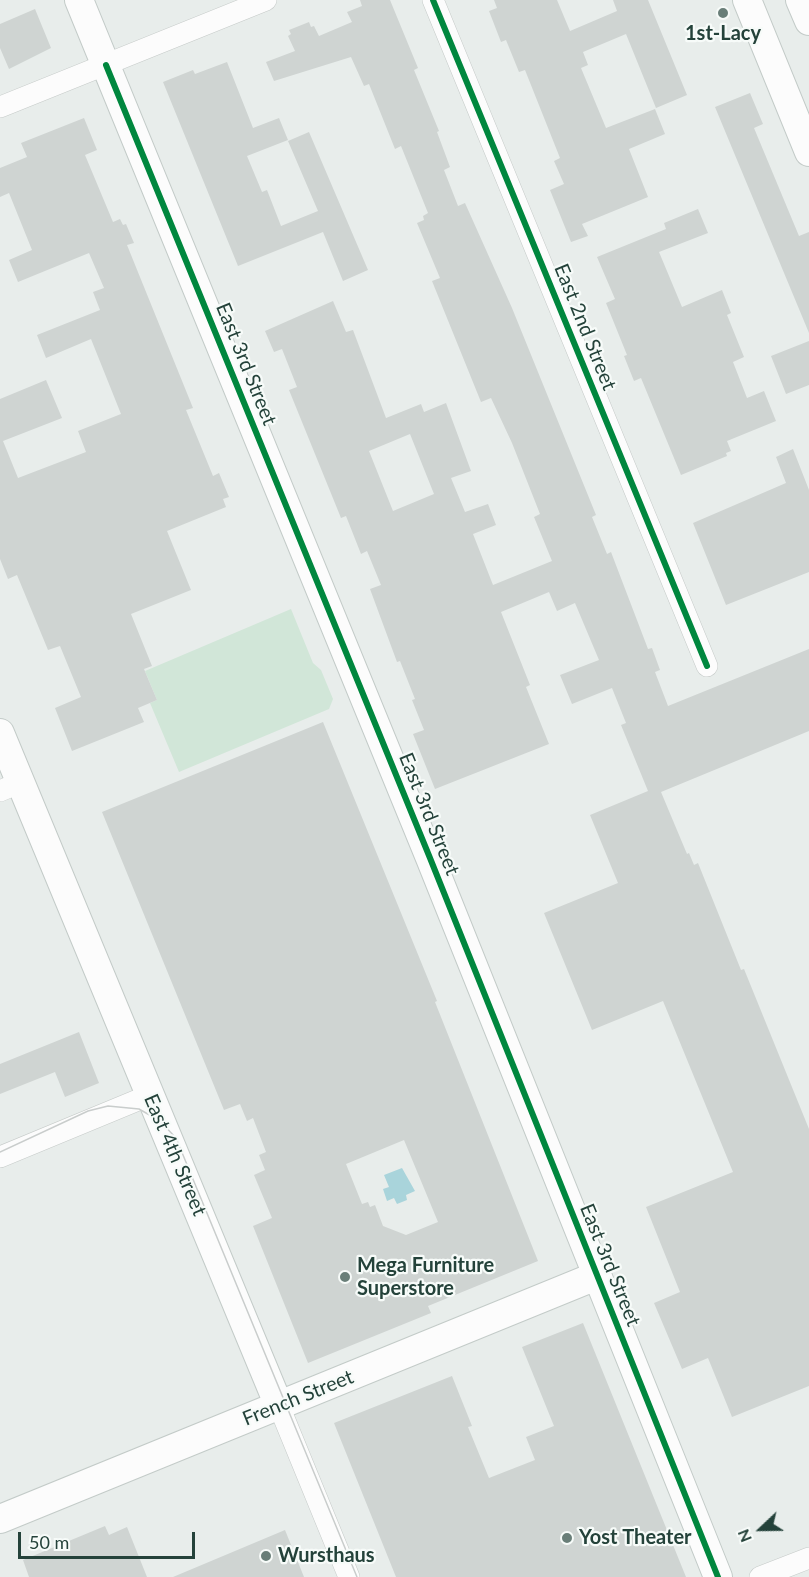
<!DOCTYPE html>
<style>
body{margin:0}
#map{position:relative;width:809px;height:1577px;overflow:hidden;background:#e8edeb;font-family:Lato,sans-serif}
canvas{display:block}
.north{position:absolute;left:731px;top:1499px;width:60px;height:60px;-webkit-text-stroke:4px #f7fbf9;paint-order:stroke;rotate:248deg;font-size:16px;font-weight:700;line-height:24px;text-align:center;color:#24423a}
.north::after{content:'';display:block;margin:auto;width:21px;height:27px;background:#24423a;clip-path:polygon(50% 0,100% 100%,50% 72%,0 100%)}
.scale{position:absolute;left:18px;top:1532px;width:177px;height:27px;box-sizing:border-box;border:3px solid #24423a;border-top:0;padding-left:8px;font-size:18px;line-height:21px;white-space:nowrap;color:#24423a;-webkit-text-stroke:4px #f7fbf9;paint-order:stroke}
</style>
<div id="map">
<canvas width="809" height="1577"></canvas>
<div class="north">N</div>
<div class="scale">50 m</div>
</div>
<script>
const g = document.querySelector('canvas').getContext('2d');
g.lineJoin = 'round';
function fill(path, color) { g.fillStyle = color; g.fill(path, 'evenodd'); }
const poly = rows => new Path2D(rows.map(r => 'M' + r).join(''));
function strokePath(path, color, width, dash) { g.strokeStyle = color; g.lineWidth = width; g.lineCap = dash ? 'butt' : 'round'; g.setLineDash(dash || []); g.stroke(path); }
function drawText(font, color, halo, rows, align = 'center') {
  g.font = font + ' Lato,sans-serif'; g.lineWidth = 4.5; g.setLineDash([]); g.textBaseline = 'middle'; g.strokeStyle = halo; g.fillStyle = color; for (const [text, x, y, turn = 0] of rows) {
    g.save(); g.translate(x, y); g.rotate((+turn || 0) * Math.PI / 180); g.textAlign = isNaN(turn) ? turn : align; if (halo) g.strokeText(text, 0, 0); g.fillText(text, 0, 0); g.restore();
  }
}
fill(poly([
 [291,609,313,663,321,670,333,699,329,709,179,772,150,703,157,700,145,671]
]), '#d1e6d8');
fill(poly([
 [402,1168,415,1191,406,1195,407,1200,397,1204,394,1198,387,1201,383,1189,389,1187,384,1175]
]), '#a9d4db');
fill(poly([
 [360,0,390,0,418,68,414,70,439,131,437,132,450,167,444,170,458,206,465,203,512,308,596,515,592,517,607,554,611,552,648,649,652,648,660,670,655,672,668,706,809,649,809,731,661,792,687,854,689,853,694,865,698,863,741,970,744,969,809,1129,809,1386,732,1417,708,1358,682,1369,654,1303,680,1292,646,1207,733,1172,663,1001,592,1030,544,913,618,883,590,815,648,791,621,725,626,723,612,688,572,704,560,675,599,660,575,603,557,611,549,592,501,612,530,685,526,687,549,744,435,789,413,734,424,730,412,700,415,699,400,661,397,662,370,589,381,585,367,551,361,554,346,516,341,518,289,390,297,387,282,349,274,352,265,331,333,301,346,332,353,330,386,418,421,404,424,412,446,403,471,471,451,478,465,512,488,504,496,525,473,534,493,585,552,561,534,517,540,514,512,443,491,398,481,402,432,281,440,278,417,223,424,220,423,216,428,213,401,146,395,149,369,84,364,86,351,57,274,81,266,62,295,51,288,36,291,34,289,30,309,22,311,27,314,26,319,36,352,22,347,12,362,6],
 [410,434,434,494,393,511,369,451],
 [494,0,557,0,570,31,617,11,613,0,648,0,687,95,656,108,626,34,583,52,588,65,581,68,606,128,655,109,665,134,629,149,648,197,582,224,588,236,571,242,550,190,564,184,554,161,560,158,525,70,519,72,506,40,501,42,489,11,497,8],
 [35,9,51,48,9,69,0,48,0,24],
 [227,62,253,128,279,118,288,140,247,156,262,192,267,190,281,226,318,211,288,141,309,132,368,270,343,281,323,232,238,266,163,82,193,70,195,74],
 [750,93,763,124,754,128,799,236,809,232,809,333,715,107],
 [84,118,97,150,85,155,113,222,120,219,123,225,126,224,134,243,127,245,193,408,186,410,213,476,219,473,229,497,223,499,226,507,167,531,191,590,131,614,152,666,144,669,157,700,138,708,144,722,72,751,55,708,81,697,60,646,48,650,17,575,8,579,0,559,0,399,46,380,62,418,3,441,18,478,86,452,78,431,121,414,91,339,46,358,37,335,100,310,93,292,104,288,89,253,18,282,9,260,32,250,9,193,0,197,0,168,27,157,21,143],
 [698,209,708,233,659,252,682,307,722,290,731,313,727,315,744,357,733,362,747,398,764,391,776,421,727,441,731,451,726,453,727,456,681,475,641,378,634,381,624,356,627,355,606,303,615,299,597,257,666,229,664,223],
 [809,341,809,385,786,394,771,356],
 [793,449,809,490,809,572,726,605,693,523,786,483,776,457],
 [323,722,437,1001,435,1002,538,1261,428,1306,431,1313,308,1363,253,1226,272,1218,254,1175,265,1170,259,1155,266,1152,253,1118,247,1121,240,1104,224,1110,102,812],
 [404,1140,438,1222,406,1235,383,1226,375,1205,370,1207,368,1202,362,1204,346,1164],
 [79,1032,99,1083,65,1097,55,1072,0,1094,0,1064],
 [583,1323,686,1577,396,1577,334,1423,452,1376,472,1426,468,1427,489,1478,535,1460,526,1437,554,1426,522,1347],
 [105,1526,109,1535,127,1527,147,1577,29,1577,23,1560],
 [285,1530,304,1577,173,1577]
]), '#cfd4d2');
const street = poly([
 [433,0,707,666],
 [0,107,266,0],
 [0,791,21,782],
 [0,1157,150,1095],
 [279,1406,349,1577],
 [760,1577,809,1558]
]);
const secondary = poly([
 [79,0,430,858,718,1577],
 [747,0,809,152],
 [800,0,809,21],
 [0,733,279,1406],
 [0,1519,596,1276]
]);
strokePath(street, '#c5cac8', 22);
strokePath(secondary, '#c3cbc8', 30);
strokePath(street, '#fcfcfc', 21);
strokePath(secondary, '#fcfcfc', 28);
strokePath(poly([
 [0,1152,88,1111,108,1106,139,1109,160,1121,176,1138,357,1577]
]), '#c9cdcc', 1.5);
strokePath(poly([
 [433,0,707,666],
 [106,65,430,858,718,1577]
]), '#00873e', 6);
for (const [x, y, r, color] of [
 [723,13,6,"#697e78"],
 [345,1277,6,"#697e78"],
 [567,1538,6,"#697e78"],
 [266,1556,6,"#697e78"]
]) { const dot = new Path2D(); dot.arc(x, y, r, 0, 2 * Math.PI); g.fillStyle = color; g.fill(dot); strokePath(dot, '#f7fbf9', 2); }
drawText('bold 20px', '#24423a', '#f7fbf9', [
 ["1st-Lacy",723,34,"center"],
 ["Mega Furniture",357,1266],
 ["Superstore",357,1289],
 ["Yost Theater",579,1538],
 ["Wursthaus",278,1556]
], 'left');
drawText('20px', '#24423a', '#f7fbf9', [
 ["East 2nd Street",585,327,68],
 ["East 3rd Street",246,364,68],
 ["East 3rd Street",429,814,68],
 ["East 4th Street",175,1155,67],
 ["East 3rd Street",610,1265,68],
 ["French Street",298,1398,-22]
]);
</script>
